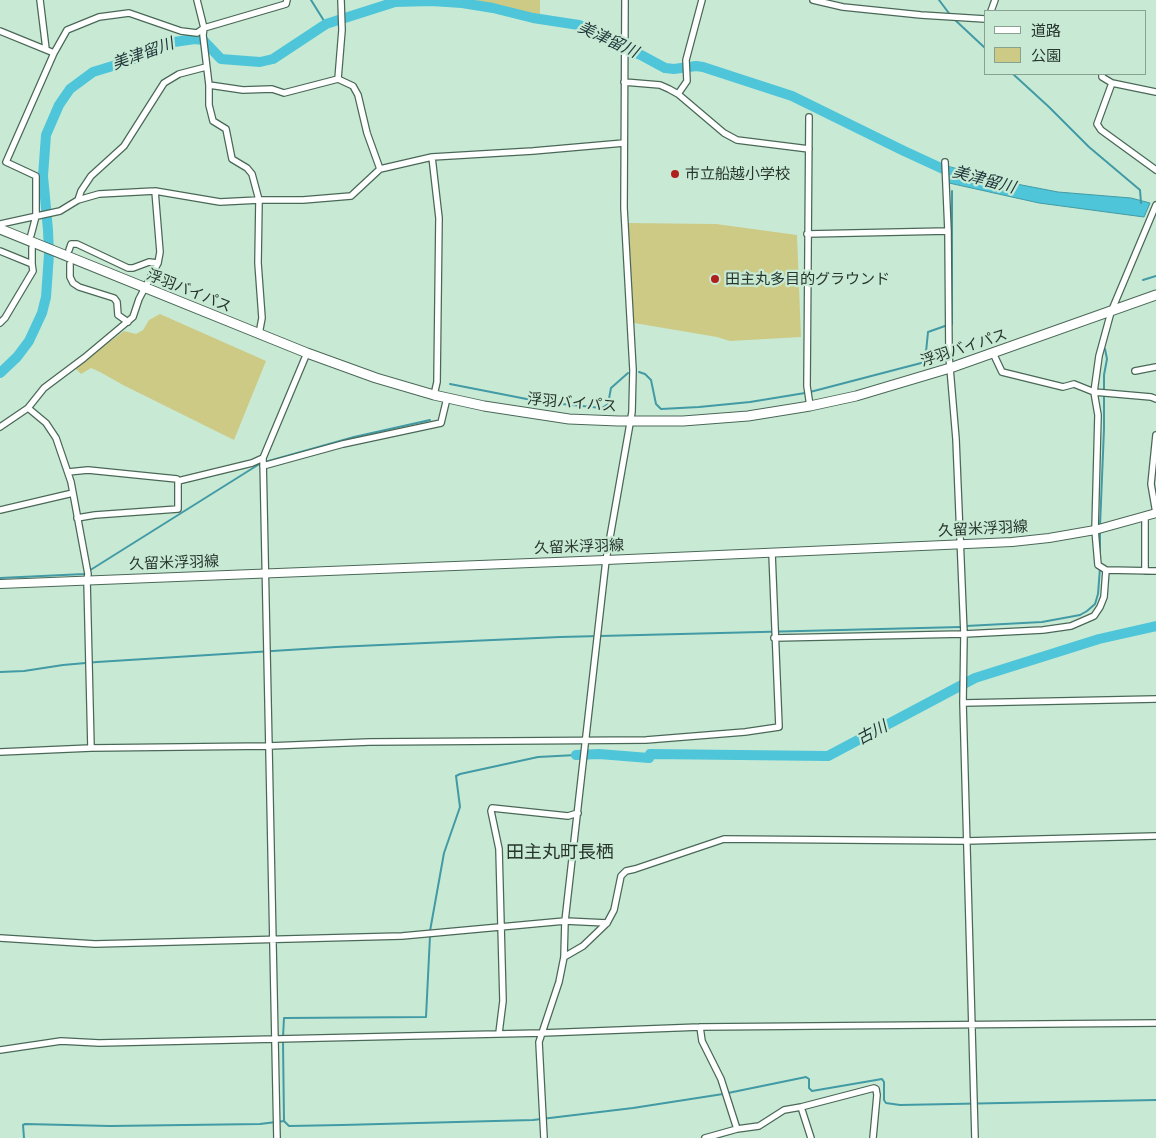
<!DOCTYPE html>
<meta charset="utf-8">
<style>
body{margin:0}
#map{position:relative;width:1156px;height:1138px;overflow:hidden;background:#c8ead5;font-family:Raleway,"Noto Sans JP",sans-serif}
canvas{display:block}
.legend{position:absolute;left:984px;top:10px;width:162px;height:65px;box-sizing:border-box;background:#c8ead5;border:1px solid #88a292;margin:0;padding:6px 9px;list-style:none;font-size:15px;color:#27352d}
.legend li{display:flex;align-items:center;gap:10px;height:25px}
.legend b{width:25px;border:1px solid #88a292}
</style>
<div id="map">
<canvas width="1156" height="1138"></canvas>
<ul class="legend">
<li><b style="height:6px;background:#fff"></b>道路</li>
<li><b style="height:14px;background:#cdca86"></b>公園</li>
</ul>
</div>
<script>
const g = document.querySelector('canvas').getContext('2d');
g.lineJoin = 'round';
function fill(path, color) { g.fillStyle = color; g.fill(path, 'evenodd'); }
const poly = rows => new Path2D(rows.map(r => 'M' + r).join(''));
function strokePath(path, color, width, dash) { g.strokeStyle = color; g.lineWidth = width; g.lineCap = dash ? 'butt' : 'round'; g.setLineDash(dash || []); g.stroke(path); }
function drawText(font, color, halo, rows, align = 'center') {
  g.font = font + ' Raleway,"Noto Sans JP",sans-serif'; g.lineWidth = 4.5; g.setLineDash([]); g.textBaseline = 'middle'; g.strokeStyle = halo; g.fillStyle = color; for (const [text, x, y, turn = 0] of rows) {
    g.save(); g.translate(x, y); g.rotate((+turn || 0) * Math.PI / 180); g.textAlign = isNaN(turn) ? turn : align; if (halo) g.strokeText(text, 0, 0); g.fillText(text, 0, 0); g.restore();
  }
}
fill(poly([
 [477,0,540,0,540,18,477,2],
 [628,223,716,224,797,235,801,337,730,341,717,337,634,323],
 [160,314,266,361,234,440,123,385,100,372,91,368,81,374,75,368,124,331,136,334,143,330,149,320]
]), '#cdca86');
const water = poly([
 [947,166,1001,181,1058,192,1131,198,1150,203,1144,217,1039,203,949,183,947,166]
]);
fill(water, '#4ec5d9');
strokePath(water, '#429aa5', 1);
strokePath(poly([
 [311,0,326,24],
 [939,0,951,16],
 [954,19,985,48],
 [1013,74,1049,107,1089,147,1140,190,1141,203],
 [1143,280,1156,276],
 [952,324,952,191],
 [639,372,645,374,651,380,656,404,661,409,699,407,750,402,805,393],
 [450,384,542,402,602,408,608,404,611,388,628,373],
 [810,392,925,362,928,332,945,326],
 [265,462,354,437,430,420],
 [1100,526,1104,429,1104,375,1107,359,1105,349],
 [1100,531,1100,558],
 [0,578,84,574,261,463],
 [966,626,1042,622,1080,615,1087,611,1095,604,1098,594,1100,568],
 [0,672,24,671,63,665,97,662,336,647,560,637,961,627],
 [430,931,444,853,460,807,456,776,460,774,538,757,576,755],
 [283,1037,284,1018,426,1017,430,936],
 [283,1041,284,1121],
 [728,1093,806,1077,809,1079,809,1088,812,1091,882,1079,884,1082,884,1100,886,1103,900,1105,1156,1100],
 [24,1138,23,1125,25,1124,110,1126,260,1124,284,1121,289,1126,342,1125,533,1120,633,1108,723,1094]
]), '#429aa5', 2);
strokePath(poly([
 [0,373,17,357,29,341,42,313,46,297,49,254,48,230,43,176,46,135,59,105,70,89,93,72,129,61,168,43,181,41,195,39,203,40,221,59,260,62,273,59,326,24,395,2,431,1,462,3,493,8,533,18,579,25,593,29,613,44,641,55,665,68,674,69,696,66,703,67,792,96,904,151,954,174],
 [576,755,599,754,649,758,650,754,828,756,975,678,1099,639,1156,626]
]), '#4ec5d9', 10);
const minor = poly([
 [40,0,46,49],
 [197,0,204,28,203,35,209,85,209,105,213,121,226,129,232,159,247,168,252,174,259,200,258,263,262,318,259,334],
 [813,0,843,7,921,15,985,19],
 [991,11,995,0],
 [0,31,54,53],
 [1102,74,1102,77,1112,83,1156,92],
 [338,79,342,30,341,0],
 [624,82,660,85,669,89,678,94,724,133,737,140,809,149],
 [1112,83,1097,124,1101,130,1156,170],
 [209,85,243,90,272,89,284,93,338,79,353,86,358,95,367,133,380,169],
 [678,94,687,81,686,60,702,0],
 [809,117,807,386,810,406],
 [432,157,439,218,437,382,434,395],
 [945,162,948,231,949,356,956,439,964,634,963,703,975,1138],
 [78,200,81,191,91,176,124,146,164,83,179,74,206,67],
 [1156,205,1111,312,1099,356,1094,392,1098,415,1095,530,1098,565,1106,570,1156,571],
 [0,224,60,211,78,200,99,194,155,191,220,202,259,200,303,200,351,196,380,169,432,157,533,151,624,143],
 [807,234,948,231],
 [31,235,36,216,36,176,6,162,54,53,67,30,99,17,129,13,181,31,197,33,204,28,286,4,287,0],
 [69,250,71,244,77,244,128,268,133,268,149,262,158,263],
 [0,251,32,264,32,248],
 [70,264,70,277,73,283,79,287,114,298,117,302,118,315,128,322],
 [0,323,5,318,33,271,32,264],
 [993,353,1002,372,1063,387,1074,384,1094,392,1151,397,1156,399],
 [1135,371,1156,367],
 [28,408,46,423,56,438,71,482,88,574,87,580,91,748],
 [0,427,28,408,44,388,84,358,133,317,139,299,158,263,160,252,155,191],
 [263,466,343,444,441,423,447,398],
 [68,472,88,470,177,479,178,481,252,463,263,458],
 [0,510,73,493],
 [1156,513,1151,484,1156,435],
 [77,518,95,515,178,509,178,481],
 [1145,571,1145,516],
 [774,638,964,634,1043,630,1071,626,1094,616,1100,607,1104,597,1106,570],
 [963,703,1156,699],
 [0,752,91,748,269,746,369,742,646,740,745,732,779,727,772,553],
 [0,938,95,944,402,936,565,921,607,923],
 [564,957,583,946,607,923,614,910,621,876,626,871,635,869,724,839,966,841,1156,836],
 [700,1027,702,1041,721,1079,737,1129],
 [499,1033,503,1001,499,849,491,811,492,808,568,816,578,813],
 [0,1050,61,1041,99,1043,542,1033,700,1027,1156,1023],
 [801,1107,811,1138],
 [277,1138,263,458,307,353],
 [544,1138,539,1042,559,982,564,957,565,921,606,560,632,412,633,370,624,208,625,0],
 [705,1138,737,1129,759,1126,784,1110,801,1107,874,1088,876,1089,877,1095,873,1138]
]);
const major = poly([
 [0,584,606,560,1012,542,1049,538,1095,530,1156,513]
]);
const highway = poly([
 [0,229,307,353,376,378,434,395,484,406,569,419,618,421,683,421,748,416,810,406,856,396,950,368,1156,295]
]);
strokePath(minor, '#4a6857', 8);
strokePath(major, '#4a6857', 10);
strokePath(highway, '#4a6857', 11);
strokePath(minor, '#fff', 5.5);
strokePath(major, '#fff', 8);
strokePath(highway, '#fff', 9);
for (const [x, y, r, color] of [
 [675,174,5,"#b01f1b"],
 [715,279,5,"#b01f1b"]
]) { const dot = new Path2D(); dot.arc(x, y, r, 0, 2 * Math.PI); g.fillStyle = color; g.fill(dot); strokePath(dot, '#c8ead5', 2); }
drawText('15px', '#27352d', '#c8ead5', [
 ["市立船越小学校",685,174],
 ["田主丸多目的グラウンド",725,279]
], 'left');
drawText('15px', '#27352d', '#c8ead5', [
 ["浮羽バイパス",189,291,22],
 ["浮羽バイパス",964,348,-18],
 ["浮羽バイパス",572,403,5],
 ["久留米浮羽線",983,529,-3],
 ["久留米浮羽線",579,547,-2],
 ["久留米浮羽線",174,563,-2]
]);
drawText('italic 16px', '#1e3337', '#c8ead5', [
 ["美津留川",608,40,25],
 ["美津留川",143,54,-20],
 ["美津留川",984,180,15],
 ["古川",872,733,-28]
]);
drawText('18px', '#27352d', '#c8ead5', [
 ["田主丸町長栖",560,853]
]);
</script>
